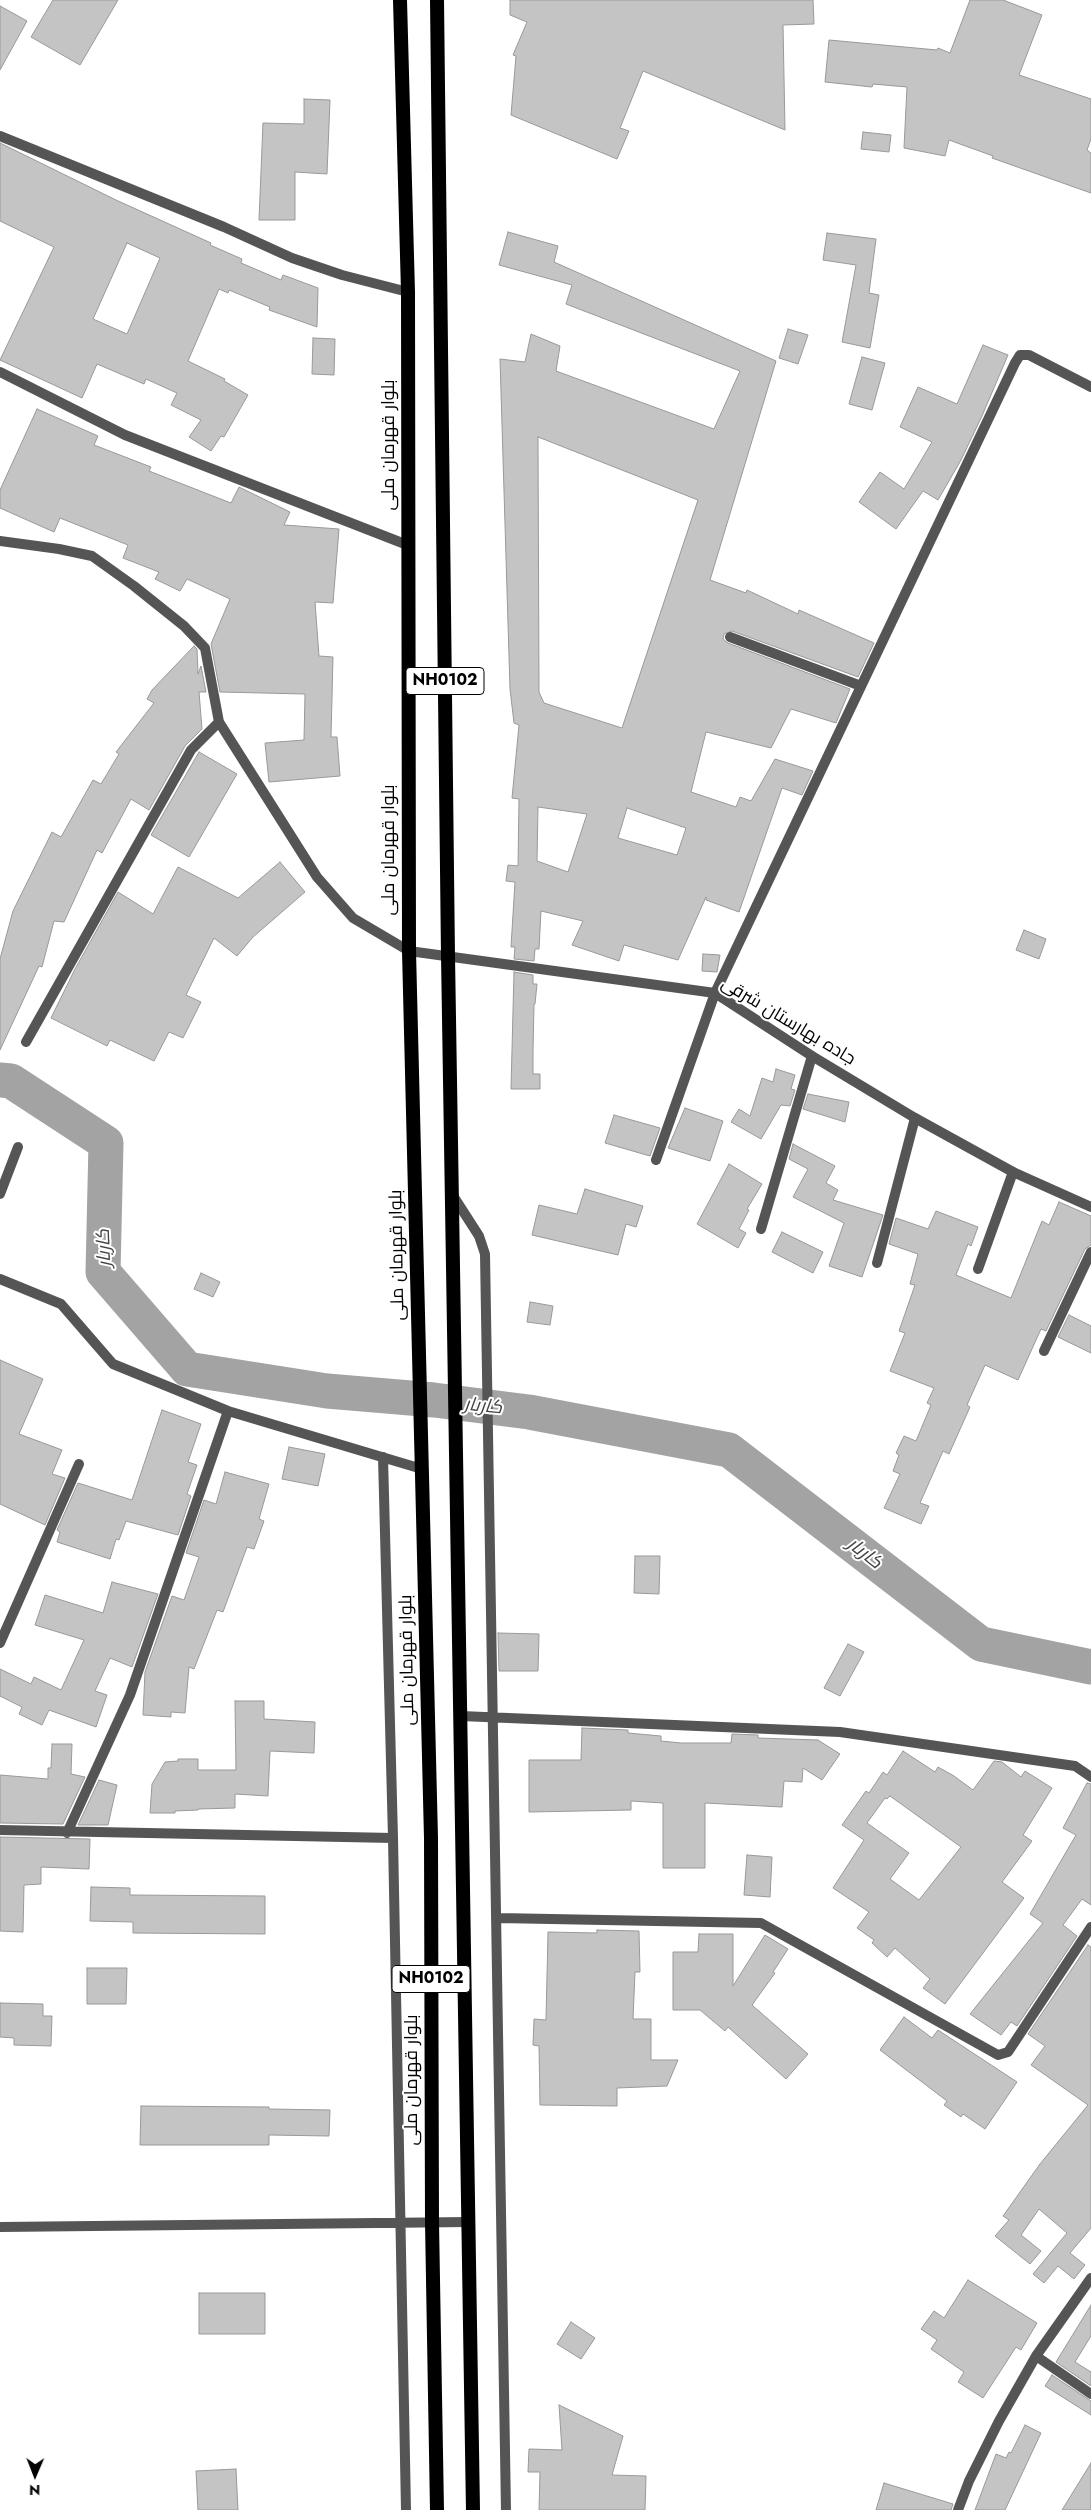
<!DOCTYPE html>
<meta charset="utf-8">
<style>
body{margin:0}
#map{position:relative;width:1091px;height:2510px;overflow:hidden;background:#fff;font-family:Jost,sans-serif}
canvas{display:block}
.north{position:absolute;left:10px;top:2450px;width:50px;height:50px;-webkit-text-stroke:4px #fff;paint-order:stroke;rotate:181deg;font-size:14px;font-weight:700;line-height:20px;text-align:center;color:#000}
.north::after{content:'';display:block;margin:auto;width:18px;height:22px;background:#000;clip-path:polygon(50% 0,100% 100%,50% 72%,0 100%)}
</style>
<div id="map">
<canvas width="1091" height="2510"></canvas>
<div class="north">N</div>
</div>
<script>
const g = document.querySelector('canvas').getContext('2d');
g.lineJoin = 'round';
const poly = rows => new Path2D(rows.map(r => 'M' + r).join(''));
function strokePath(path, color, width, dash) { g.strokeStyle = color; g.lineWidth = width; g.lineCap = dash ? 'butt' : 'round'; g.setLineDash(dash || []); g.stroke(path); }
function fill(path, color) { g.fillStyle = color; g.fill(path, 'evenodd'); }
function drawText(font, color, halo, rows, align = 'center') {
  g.font = font + ' Jost,Cairo,sans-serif'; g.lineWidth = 4; g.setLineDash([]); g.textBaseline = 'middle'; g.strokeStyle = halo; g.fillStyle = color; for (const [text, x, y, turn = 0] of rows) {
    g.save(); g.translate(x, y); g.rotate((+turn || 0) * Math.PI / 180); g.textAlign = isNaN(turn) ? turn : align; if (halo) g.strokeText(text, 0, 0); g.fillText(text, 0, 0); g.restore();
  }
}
strokePath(poly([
 [0,1080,11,1081,106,1143,103,1272,187,1369,327,1391,434,1400,529,1412,729,1450,981,1644,1091,1667]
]), '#a3a3a3', 35);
const building = poly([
 [53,0,118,0,80,65,31,37,53,0],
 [510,0,813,0,814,24,783,25,785,130,643,71,620,128,629,131,617,159,511,115,516,56,513,55,527,22,510,15,510,0],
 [970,0,1003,0,1042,15,1019,75,1091,99,1091,139,1087,150,1091,153,1091,193,992,158,993,156,949,140,945,156,904,148,907,87,873,84,872,87,825,82,829,40,937,50,938,48,950,53,970,0],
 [0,6,27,21,0,70,0,6],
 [304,99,330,100,327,174,295,172,295,220,259,220,263,123,304,124,304,99],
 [863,132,891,135,889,152,861,149,863,132],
 [0,143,116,200,211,243,210,245,242,259,241,263,281,280,283,275,318,288,317,327,269,310,270,307,229,290,228,293,219,289,188,361,225,379,224,381,248,395,224,437,221,436,211,451,189,437,201,420,171,405,177,393,146,379,144,384,97,364,82,398,0,360,54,247,0,221,0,143],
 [127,243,160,258,127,334,93,319,127,243],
 [508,232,558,246,554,262,776,361,710,580,746,593,747,590,798,614,799,610,874,643,858,677,732,631,724,634,723,639,728,643,850,689,836,723,791,709,771,748,706,732,691,792,736,807,740,797,751,801,775,759,813,771,802,795,782,788,739,912,706,900,706,897,678,960,624,945,619,961,572,945,583,921,541,911,539,949,535,949,534,961,514,959,515,947,511,947,515,882,506,881,508,865,518,866,519,799,512,798,519,725,514,723,510,689,500,359,525,362,531,334,560,346,556,371,714,429,740,371,566,304,572,285,499,265,508,232],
 [538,437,698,500,622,728,544,703,539,692,538,437],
 [538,807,587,814,568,872,537,861,538,807],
 [627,808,686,828,677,855,618,838,627,808],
 [827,233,876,239,869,293,879,295,870,348,842,342,856,265,823,260,827,233],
 [788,329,808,335,798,364,779,358,788,329],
 [313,338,335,339,334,375,312,374,313,338],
 [983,345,1008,355,982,416,961,460,938,500,923,491,896,529,859,502,880,472,904,489,932,442,900,427,918,387,957,404,983,345],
 [862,357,885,363,872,410,849,404,862,357],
 [37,409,98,436,94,445,151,467,149,471,231,503,239,487,290,512,284,525,339,529,333,603,315,602,319,656,333,657,331,737,337,737,340,776,269,782,265,743,304,740,305,694,220,692,211,644,230,599,187,579,180,591,155,579,159,572,123,558,128,545,60,518,54,532,0,508,0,490,37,409],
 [194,646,197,649,198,674,201,666,206,692,199,692,202,729,185,746,149,810,131,799,102,853,97,850,64,922,54,921,42,967,39,966,0,1050,0,959,13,911,52,832,61,837,93,780,101,784,119,754,116,752,154,703,147,699,152,690,194,646],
 [199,752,237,774,189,857,151,835,199,752],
 [280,862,305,892,253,937,237,956,214,938,186,995,201,1002,183,1038,169,1032,154,1061,110,1040,107,1046,51,1018,75,969,118,892,153,914,178,867,238,898,280,862],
 [1024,930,1046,939,1039,959,1016,950,1024,930],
 [703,954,720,955,717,972,702,971,703,954],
 [514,972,533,975,533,984,537,984,535,1004,534,1004,533,1050,533,1074,540,1074,540,1089,511,1089,514,972],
 [776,1069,795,1075,791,1089,795,1090,790,1106,781,1105,761,1139,731,1122,739,1109,750,1116,762,1078,773,1082,776,1069],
 [808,1094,849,1102,845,1122,803,1109,808,1094],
 [685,1108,723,1121,710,1161,668,1148,685,1108],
 [614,1115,660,1128,650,1156,605,1143,614,1115],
 [793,1144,835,1166,826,1183,838,1190,833,1200,883,1215,862,1277,829,1266,844,1223,793,1197,808,1169,789,1159,793,1144],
 [729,1164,762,1184,747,1209,749,1210,739,1229,746,1233,738,1248,697,1224,729,1164],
 [585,1189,643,1206,636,1227,626,1224,618,1255,532,1235,539,1205,577,1214,585,1189],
 [1059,1202,1091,1216,1091,1245,1085,1249,1046,1331,1041,1329,1018,1380,985,1365,967,1405,970,1407,949,1454,943,1451,920,1503,929,1506,921,1524,884,1508,900,1474,893,1471,899,1455,896,1453,904,1436,916,1441,931,1405,927,1403,934,1388,890,1371,905,1333,899,1331,915,1285,910,1284,918,1254,889,1244,896,1218,928,1229,936,1211,978,1227,971,1246,968,1244,956,1275,1011,1298,1042,1221,1049,1225,1059,1202],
 [782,1232,823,1252,813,1273,772,1252,782,1232],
 [201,1273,220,1282,213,1297,194,1289,201,1273],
 [530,1302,553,1306,550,1325,527,1322,530,1302],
 [1069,1315,1091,1326,1091,1353,1058,1337,1069,1315],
 [0,1360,43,1379,19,1434,62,1450,52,1474,65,1478,45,1525,0,1504,0,1360],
 [162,1410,201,1424,188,1462,197,1465,187,1494,191,1496,178,1535,126,1521,119,1540,116,1539,110,1559,57,1542,60,1532,57,1530,78,1483,132,1500,162,1410],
 [289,1447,325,1454,318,1486,282,1479,289,1447],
 [225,1472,269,1484,259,1519,264,1521,254,1549,247,1547,223,1612,217,1610,194,1669,189,1667,185,1713,171,1712,171,1717,143,1715,145,1672,172,1596,184,1600,199,1557,186,1553,204,1500,216,1504,225,1472],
 [635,1556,660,1556,659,1594,634,1593,635,1556],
 [112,1582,158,1594,132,1667,110,1658,95,1691,107,1695,96,1727,49,1710,42,1725,19,1714,22,1707,0,1696,0,1669,31,1684,34,1677,61,1690,84,1640,35,1625,45,1595,103,1613,112,1582],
 [498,1633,539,1634,538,1671,499,1671,498,1633],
 [848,1644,864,1652,840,1696,824,1688,848,1644],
 [235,1701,264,1701,264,1719,315,1722,314,1753,270,1751,268,1796,235,1794,235,1808,198,1809,198,1810,175,1811,175,1813,150,1813,152,1784,165,1762,178,1761,178,1759,198,1759,198,1770,236,1770,235,1701],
 [582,1728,628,1730,628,1733,661,1736,661,1741,681,1743,731,1743,732,1734,758,1735,758,1738,818,1740,840,1754,822,1780,803,1768,802,1782,784,1781,782,1807,705,1803,705,1868,663,1868,663,1803,631,1801,631,1810,529,1812,529,1760,581,1760,582,1728],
 [52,1744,72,1744,71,1774,85,1777,63,1824,0,1823,0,1775,48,1779,48,1768,51,1768,52,1744],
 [903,1751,935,1772,938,1767,954,1776,973,1790,994,1761,1002,1762,1021,1777,1025,1771,1052,1788,1023,1835,1032,1841,1002,1882,1024,1898,945,2004,923,1988,930,1979,895,1948,887,1957,872,1943,874,1940,857,1928,869,1912,833,1888,864,1840,842,1825,866,1791,869,1793,883,1772,887,1775,903,1751],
 [890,1796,961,1847,919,1900,890,1879,909,1853,867,1823,885,1798,887,1799,890,1796],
 [99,1780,117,1785,108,1825,78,1825,99,1780],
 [1087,1783,1091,1784,1091,1905,1082,1899,1063,1925,1077,1936,1017,2026,1011,2022,1001,2035,970,2014,1043,1923,1030,1914,1076,1835,1063,1828,1087,1783],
 [0,1837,90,1839,89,1869,41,1867,41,1884,24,1885,23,1932,0,1931,0,1837],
 [747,1855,772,1857,770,1897,744,1895,747,1855],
 [91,1887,130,1888,130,1895,265,1896,265,1934,133,1933,133,1922,90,1921,91,1887],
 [597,1930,639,1931,640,1972,635,1972,633,2019,651,2019,651,2060,678,2060,667,2086,617,2088,617,2106,540,2105,539,2046,533,2045,534,2019,546,2020,548,1932,597,1933,597,1930],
 [699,1934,733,1934,733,1986,765,1935,788,1949,773,1972,775,1973,752,2005,808,2054,786,2079,728,2027,725,2031,700,2010,673,2010,673,1952,698,1952,699,1934],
 [1088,1945,1091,1947,1091,2228,1070,2253,1085,2265,1074,2279,1058,2266,1044,2283,1033,2274,1067,2233,1039,2209,1021,2235,1041,2251,1030,2264,995,2236,1009,2220,1003,2216,1040,2164,1088,2105,1031,2065,1045,2046,1028,2034,1088,1945],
 [87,1968,127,1968,126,2004,87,2004,87,1968],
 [0,2003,43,2004,43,2016,52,2016,51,2046,14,2045,14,2038,0,2037,0,2003],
 [904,2017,932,2038,938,2030,1017,2082,985,2129,963,2114,961,2117,944,2105,947,2101,880,2050,904,2017],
 [141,2106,269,2107,269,2109,330,2110,329,2136,269,2135,269,2145,140,2145,141,2106],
 [968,2280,1037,2323,1021,2350,1016,2347,983,2398,958,2382,964,2372,931,2349,937,2340,921,2329,934,2311,944,2318,968,2280],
 [199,2293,265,2293,265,2334,199,2334,199,2293],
 [1091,2305,1091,2336,1075,2362,1091,2372,1091,2386,1056,2362,1091,2305],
 [571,2322,595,2338,581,2359,557,2344,571,2322],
 [1052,2375,1091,2401,1091,2415,1045,2386,1052,2375],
 [559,2405,623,2436,612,2475,646,2476,645,2510,539,2510,540,2472,528,2472,529,2449,562,2450,559,2405],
 [1025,2425,1041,2433,1005,2510,975,2510,996,2454,1006,2458,1009,2452,1011,2453,1025,2425],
 [1091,2463,1091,2510,1062,2510,1091,2463],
 [236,2469,238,2510,198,2510,196,2471,236,2469],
 [884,2483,953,2504,951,2510,876,2510,884,2483]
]);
fill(building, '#c4c4c4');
strokePath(building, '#999', 1);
strokePath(poly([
 [0,136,224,227,292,258,342,275,408,292],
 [0,372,125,435,410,546],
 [0,541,59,549,92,556,134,586,184,626,205,648,219,722,317,877,353,918,409,951],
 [730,637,861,686],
 [26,1042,191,750,219,722],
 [656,1160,715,993,1015,363,1020,355,1029,355,1091,387],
 [0,1194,18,1147],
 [452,1194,479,1236,485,1254,506,2510],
 [761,1229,812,1056],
 [877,1263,915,1118],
 [978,1269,1013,1172],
 [0,1279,61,1304,113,1364,228,1411,422,1469],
 [1044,1351,1091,1252],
 [383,1457,393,1838,406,2510],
 [0,1643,79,1464],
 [461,1716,840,1732,1075,1766,1091,1777],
 [0,1830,393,1838],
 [67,1833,130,1695,228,1411],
 [498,1918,761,1923,998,2055,1008,2052,1091,1927],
 [0,2227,469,2222],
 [1036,2356,1091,2394],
 [958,2510,969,2481,999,2421,1036,2356,1091,2278]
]), '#555', 10);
strokePath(poly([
 [409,951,715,993,812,1056,915,1118,1013,1172,1091,1207]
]), '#555', 10);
strokePath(poly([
 [400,0,408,292,409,951,431,1838,432,2222,437,2510],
 [437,0,448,956,473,2510]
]), '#000', 14);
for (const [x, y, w] of [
 [445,681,78],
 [431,1979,78]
]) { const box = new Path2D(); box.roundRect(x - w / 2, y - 13.5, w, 27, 4); g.fillStyle = '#fff'; g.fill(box); strokePath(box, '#000', 1); }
drawText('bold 16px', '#000', null, [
 ["NH0102",445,681],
 ["NH0102",431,1979]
]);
drawText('18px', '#000', '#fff', [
 ["بلوار قهرمان ملی",390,445,-90],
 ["بلوار قهرمان ملی",390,850,-90],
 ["جاده بهارستان شرقی",788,1022,31],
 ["بلوار قهرمان ملی",398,1255,-91],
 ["بلوار قهرمان ملی",408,1660,-91],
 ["بلوار قهرمان ملی",413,2080,-90]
]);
drawText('italic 19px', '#444', '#fff', [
 ["کاربار",105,1248,-92],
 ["کاربار",483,1407,6],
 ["کاربار",864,1554,38]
]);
</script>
